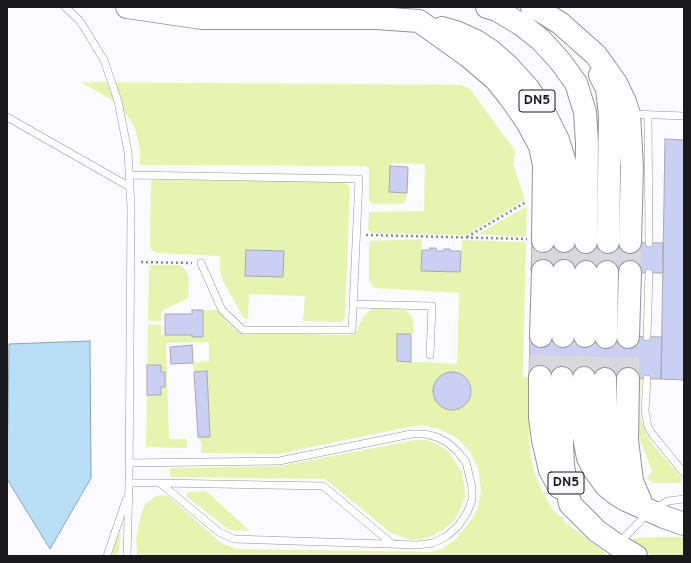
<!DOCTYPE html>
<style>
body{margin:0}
#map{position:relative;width:691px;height:563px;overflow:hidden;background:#fafaff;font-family:Overpass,sans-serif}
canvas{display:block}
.frame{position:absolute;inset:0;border:8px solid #1a1a1c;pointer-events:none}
</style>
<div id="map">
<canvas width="691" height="563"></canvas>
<div class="frame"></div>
</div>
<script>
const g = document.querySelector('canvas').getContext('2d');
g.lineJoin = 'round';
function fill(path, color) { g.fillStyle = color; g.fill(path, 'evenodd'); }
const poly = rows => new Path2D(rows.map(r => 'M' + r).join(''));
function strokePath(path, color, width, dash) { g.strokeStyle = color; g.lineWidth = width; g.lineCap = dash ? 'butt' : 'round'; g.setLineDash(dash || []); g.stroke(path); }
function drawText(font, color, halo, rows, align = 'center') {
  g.font = font + ' Overpass,sans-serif'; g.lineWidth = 4; g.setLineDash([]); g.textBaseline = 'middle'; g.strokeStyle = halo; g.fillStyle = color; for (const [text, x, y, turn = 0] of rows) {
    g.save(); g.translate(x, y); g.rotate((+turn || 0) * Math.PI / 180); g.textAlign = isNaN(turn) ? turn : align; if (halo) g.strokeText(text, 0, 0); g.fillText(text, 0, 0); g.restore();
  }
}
fill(poly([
 [80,82,462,85,470,89,516,152,513,163,525,200,466,235,371,233,368,230,369,212,424,211,425,164,391,163,389,192,407,193,406,200,403,204,373,204,370,202,369,200,369,169,368,167,365,166,140,165,140,150,135,128,125,112,109,98],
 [151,180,343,181,350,187,345,318,343,321,340,322,303,321,305,296,249,294,248,320,243,317,223,281,220,271,220,256,157,253,152,250,150,247],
 [527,206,526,237,478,234],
 [422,239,421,270,460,272,462,240,526,242,523,377,529,377,529,439,531,458,535,474,541,489,553,510,569,525,604,552,607,556,137,556,136,537,141,515,145,504,156,496,163,495,168,496,221,543,237,549,430,552,442,549,457,538,469,523,478,508,481,490,478,469,470,452,457,438,439,429,422,425,398,429,278,454,201,453,201,442,198,437,209,437,206,371,194,372,193,363,209,361,209,342,166,343,169,439,187,439,187,448,146,447,148,324,161,325,161,335,192,335,192,337,202,337,203,310,217,310,221,312,226,321,234,329,246,333,349,335,357,331,363,317,369,311,375,308,404,310,409,313,413,319,414,334,397,334,397,361,457,364,459,293,374,288,369,281,369,243,370,241],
 [149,265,180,265,186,271,189,278,188,298,162,311,161,321,148,321],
 [638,379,641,379,640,412,641,420,646,433,653,445,680,476,682,480,680,483,655,483,650,481,647,477,652,472,640,439,631,442],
 [416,440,426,440,439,445,448,451,462,472,464,484,465,496,460,510,454,521,444,529,432,536,422,539,412,540,391,533,325,479,173,477,170,476,170,469,172,468,280,466],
 [206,491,250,531,230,530,224,526,187,497,187,493,189,492],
 [121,533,118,556,112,556,117,534],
 [657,537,684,537,684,556,653,556,636,548,632,542,634,539,637,538]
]), '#e7f4b0');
const water = poly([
 [90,341,91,478,50,549,7,479,9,344,90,341]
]);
fill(water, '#b9dff6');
strokePath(water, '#89a4b5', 1);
const building = poly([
 [665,139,684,140,684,380,661,379,665,139],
 [390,166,408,167,407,193,389,192,390,166],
 [532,241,663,243,663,273,531,271,532,241],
 [430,248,436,248,436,251,444,251,444,249,450,249,450,251,461,251,460,272,421,271,422,250,430,250,430,248],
 [246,250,284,251,283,277,245,276,246,250],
 [192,310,203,310,203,337,192,337,192,335,165,335,165,314,192,314,192,310],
 [397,334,411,334,411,362,397,361,397,334],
 [530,335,662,337,661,379,529,377,530,335],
 [192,345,193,363,171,364,170,347,192,345],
 [147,365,161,365,161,372,165,372,165,387,161,387,161,395,147,395,147,365],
 [207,371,210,437,198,437,194,372,207,371],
 '433 391a19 19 0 1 1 38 0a19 19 0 1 1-38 0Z'
]);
fill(building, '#cacff4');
strokePath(building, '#a8a9ae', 1);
strokePath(poly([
 [543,271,543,241],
 [564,271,564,241],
 [586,272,586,242],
 [607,272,608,242],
 [630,272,630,242],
 [540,377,541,336],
 [562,378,563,336],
 [584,378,585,336],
 [605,379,606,337],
 [628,379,628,337]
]), '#d8d8dd', 22, [22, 11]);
const service = poly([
 [65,7,80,21,104,60,118,101,128,152,131,208,129,483,127,556],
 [632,114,684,116],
 [648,115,649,243],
 [7,117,130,187],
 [130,175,359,179,352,330,243,330,222,310,201,263],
 [353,304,432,306,430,355],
 [647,337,649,273],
 [647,379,645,411,648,427,653,435,684,473],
 [129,463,279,461,411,434,425,434,437,437,448,443,458,452,466,462,472,487,472,500,467,513,458,526,447,536,433,543,417,545,234,539,219,532,160,483,129,483],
 [160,483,323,486,391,543],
 [619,543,650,511,668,501,684,499],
 [107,556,126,500]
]);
const trunk = poly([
 [127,7,202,18,376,18,419,21,468,56,495,79,511,99,527,122,540,146,544,165,543,241],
 [487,7,497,10,522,25,541,40,560,61,576,83,585,112,587,143,586,242],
 [532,7,539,10,560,23,596,55,616,83,625,102,629,114,632,167,630,242],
 [442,28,456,32,476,41,491,51,508,66,528,88,544,112,558,140,566,166,564,241],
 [600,75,607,89,610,115,608,242],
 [541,336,543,271],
 [563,336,564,271],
 [585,336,586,272],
 [606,337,607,272],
 [628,337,630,272],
 [540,377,540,418,543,440,550,470,559,487],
 [562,378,562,443,563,466,570,504,597,531,617,545,636,556],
 [584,378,584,437,588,458,595,471,606,486,616,494,626,500,664,517,684,524],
 [605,379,606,435,609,458,615,474,620,485,628,495],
 [628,379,627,440,632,481,640,500]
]);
strokePath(service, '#939499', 8);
strokePath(trunk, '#939499', 24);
strokePath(poly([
 [366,235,527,239],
 [467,237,526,202],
 [141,262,192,263]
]), '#8a8a8d', 2.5, [2, 3]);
strokePath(service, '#fff', 7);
strokePath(trunk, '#fff', 22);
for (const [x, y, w] of [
 [537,101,36],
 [566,483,36]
]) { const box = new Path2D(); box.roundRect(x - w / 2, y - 11, w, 22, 3); g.fillStyle = '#fafaff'; g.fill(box); strokePath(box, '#1a1a1c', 1); }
drawText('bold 13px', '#1a1a1c', null, [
 ["DN5",537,101],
 ["DN5",566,483]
]);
</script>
